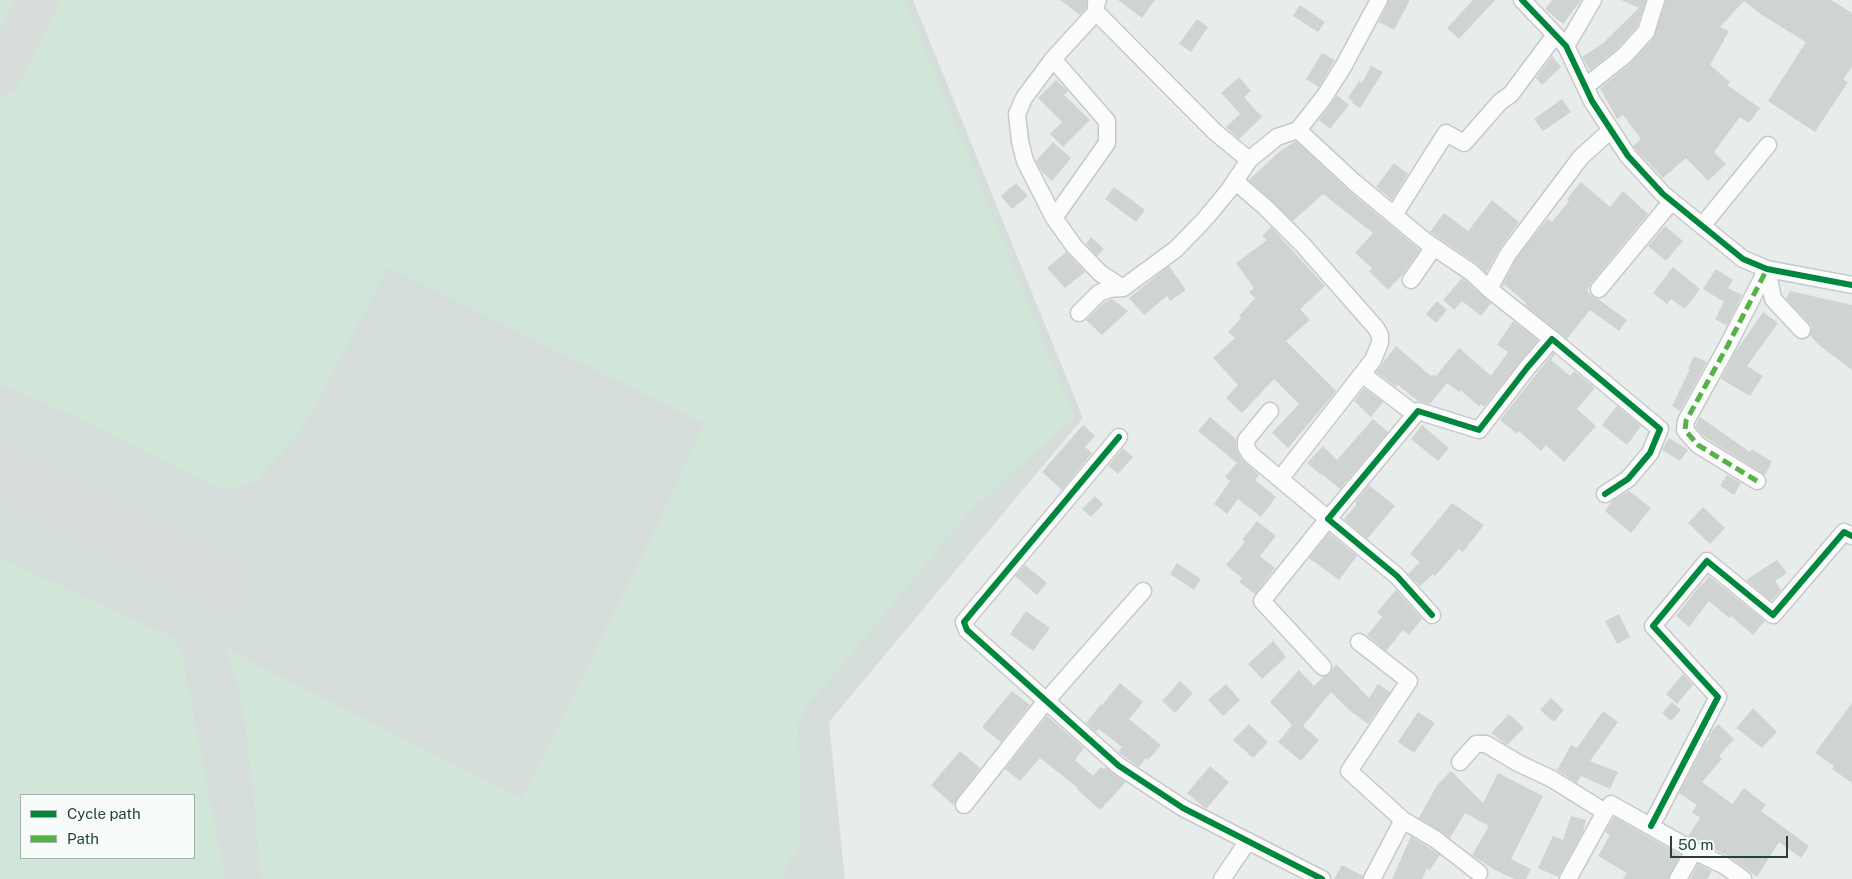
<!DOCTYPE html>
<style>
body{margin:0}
#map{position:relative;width:1852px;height:879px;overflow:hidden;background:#e8edeb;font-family:"Public Sans",sans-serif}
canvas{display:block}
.legend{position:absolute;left:20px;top:794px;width:175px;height:65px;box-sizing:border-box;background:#f7fbf9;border:1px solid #a3b1ad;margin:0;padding:6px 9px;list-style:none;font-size:15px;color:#24423a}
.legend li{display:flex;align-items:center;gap:10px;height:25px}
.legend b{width:25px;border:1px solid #a3b1ad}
.scale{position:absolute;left:1670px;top:836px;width:118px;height:22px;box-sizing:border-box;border:2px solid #24423a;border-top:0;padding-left:6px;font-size:15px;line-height:18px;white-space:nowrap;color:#24423a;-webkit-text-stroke:4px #f7fbf9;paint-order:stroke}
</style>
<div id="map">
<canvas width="1852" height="879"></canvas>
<ul class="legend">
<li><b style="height:6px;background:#00873e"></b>Cycle path</li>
<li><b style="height:6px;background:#55b346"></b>Path</li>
</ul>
<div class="scale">50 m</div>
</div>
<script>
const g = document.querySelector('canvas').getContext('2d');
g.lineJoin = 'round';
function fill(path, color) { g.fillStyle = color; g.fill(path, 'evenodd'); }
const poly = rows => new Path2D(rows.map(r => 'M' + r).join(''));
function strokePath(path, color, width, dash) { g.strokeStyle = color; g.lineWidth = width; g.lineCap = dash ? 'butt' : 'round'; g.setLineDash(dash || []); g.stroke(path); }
fill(poly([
 [0,0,913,0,1083,418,829,722,845,879,0,879],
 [21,795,194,795,194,858,21,858]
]), '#d6dedb');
fill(poly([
 [0,0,905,0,1074,417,967,514,832,677,806,706,798,724,801,846,790,859,782,879,261,879,251,770,240,690,225,648,522,798,658,524,704,424,388,267,311,415,300,431,257,480,245,486,233,488,220,487,206,482,77,417,0,385],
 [0,558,172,637,181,649,225,879,0,879],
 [21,795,194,795,194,858,21,858]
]), '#d1e6d8');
strokePath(poly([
 [0,75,38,0],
 [0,473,222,582]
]), '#d8dddc', 42);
fill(poly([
 [1060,0,1087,0,1086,8,1080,15],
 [1118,0,1155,0,1142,18],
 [1389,0,1410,0,1394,30,1379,22],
 [1473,0,1495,0,1459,39,1447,28],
 [1552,0,1581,0,1563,24,1545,9],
 [1621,0,1646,0,1637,27,1617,49,1590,70,1582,57,1602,44,1639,8],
 [1666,0,1831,0,1852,13,1852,67,1843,79,1848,82,1815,132,1768,101,1806,42,1762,15,1744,1,1720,27,1729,31,1710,65,1730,82,1727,85,1760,108,1749,123,1740,117,1714,152,1726,164,1708,181,1686,158,1663,178,1636,150,1633,146,1641,139,1623,115,1617,119,1600,88,1630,64,1653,39],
 [1300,5,1325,22,1318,32,1293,16],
 [1197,19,1208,27,1191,52,1179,44],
 [1322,53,1335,60,1319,87,1306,79],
 [1552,56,1561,67,1542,85,1536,78],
 [1371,66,1383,72,1360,108,1352,103,1353,101,1348,98,1359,81,1362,83],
 [1239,77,1251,91,1244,97,1262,117,1239,139,1226,127,1240,114,1221,93],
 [1056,80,1068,91,1064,95,1090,120,1063,147,1050,134,1062,122,1038,98],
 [1337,95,1349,105,1330,129,1319,120],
 [1562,99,1571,112,1543,131,1534,119],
 [1296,141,1348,190,1420,250,1403,274,1388,290,1369,271,1372,268,1355,253,1373,233,1323,194,1293,221,1249,180,1280,151],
 [1053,142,1071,158,1052,181,1042,172,1036,161],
 [1394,163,1408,174,1392,200,1376,187],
 [1581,182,1610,207,1623,191,1648,214,1591,283,1587,291,1593,297,1598,299,1627,320,1619,331,1590,310,1567,339,1525,305,1526,303,1505,285,1503,287,1502,286,1516,259,1535,234,1548,219,1552,222,1569,201,1567,199],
 [1016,183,1028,196,1012,209,1001,196],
 [1114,187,1145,210,1136,222,1105,199],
 [1492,200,1519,222,1500,248,1486,273,1477,264,1430,232,1444,213,1468,231],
 [1665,226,1683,241,1666,261,1648,246],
 [1271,227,1325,286,1300,309,1310,320,1286,341,1336,391,1288,448,1272,433,1299,404,1274,379,1242,413,1226,398,1238,385,1213,358,1235,338,1228,332,1241,318,1239,316,1255,298,1249,292,1254,288,1236,263,1267,240,1262,236],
 [1091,237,1104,249,1097,256,1086,244],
 [1066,252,1085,272,1065,288,1047,268],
 [1169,266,1186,290,1170,301,1167,296,1144,315,1129,298],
 [1673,267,1700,289,1685,309,1671,299,1667,304,1653,293],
 [1716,269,1733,280,1728,288,1742,295,1727,326,1715,319,1724,302,1703,289],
 [1462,278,1491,303,1481,316,1462,301,1454,310,1443,300],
 [1790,291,1852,305,1852,370,1819,345,1810,335,1812,328,1810,324,1786,299],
 [1112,299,1128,311,1102,335,1086,320,1105,302],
 [1437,301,1447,310,1436,323,1426,314],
 [1763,312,1778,323,1747,366,1763,376,1750,396,1721,379,1734,354],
 [1513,321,1538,340,1484,407,1481,404,1479,406,1460,390,1459,392,1447,383,1430,404,1418,401,1398,385,1396,387,1376,372,1396,346,1432,377,1434,374,1436,376,1459,348,1491,376,1508,352,1497,345],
 [1553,353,1555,354,1551,360,1570,376,1574,371,1595,388,1577,409,1596,426,1564,462,1546,445,1541,451,1519,431,1517,434,1500,420],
 [1694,356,1707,362,1680,411,1672,406,1690,369,1688,369],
 [1364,388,1383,402,1371,417,1354,401],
 [1617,406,1641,426,1627,445,1602,425],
 [1210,417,1236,439,1236,447,1241,459,1259,475,1255,480,1276,497,1261,517,1238,499,1227,514,1214,504,1230,481,1225,477,1237,463,1198,431],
 [1700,417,1750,452,1752,449,1772,462,1765,475,1705,437,1695,427],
 [1373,419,1388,432,1340,489,1322,474,1321,475,1307,463,1323,446,1337,460],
 [1083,425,1095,436,1085,447,1092,453,1062,490,1042,472],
 [1422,425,1449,448,1438,461,1411,439],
 [1669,438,1688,450,1680,461,1662,450],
 [1123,448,1133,457,1118,474,1108,466],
 [1727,475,1741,483,1734,495,1720,486],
 [1369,485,1395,506,1367,539,1344,519,1357,504,1355,502],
 [1629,491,1651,508,1631,533,1605,511,1613,500],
 [1095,496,1103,504,1091,517,1082,509],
 [1452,503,1484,525,1463,552,1459,549,1435,576,1433,574,1420,586,1408,574,1420,562,1410,554],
 [1703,507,1725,528,1710,544,1688,523],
 [1257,521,1276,536,1260,556,1275,568,1255,594,1239,582,1242,578,1226,565,1245,542,1242,540],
 [1329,533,1357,556,1339,580,1309,558],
 [1777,560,1787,573,1775,581,1781,590,1771,601,1746,580],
 [1177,563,1201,579,1194,590,1170,574],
 [1025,565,1047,583,1037,595,1015,576],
 [1709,576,1765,621,1753,635,1731,616,1729,618,1709,601,1689,627,1676,616,1702,583,1703,584],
 [1396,590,1422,619,1409,635,1403,630,1386,651,1367,635,1382,617,1377,612],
 [1026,611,1050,628,1033,651,1010,634],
 [1619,614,1630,637,1617,644,1605,621],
 [1273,641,1286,657,1262,679,1248,664],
 [1336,664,1369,698,1378,684,1390,692,1368,724,1349,710,1331,692,1303,726,1319,740,1301,761,1278,742,1292,725,1270,702,1299,670,1314,686,1323,677,1330,674],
 [1683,674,1693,685,1677,704,1666,694],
 [1180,681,1193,693,1175,713,1162,701],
 [1120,683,1143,702,1129,719,1161,745,1148,760,1146,758,1139,767,1118,752,1122,747,1099,729,1096,732,1086,723,1101,704,1102,705],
 [1226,684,1240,700,1223,716,1208,700],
 [1012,691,1030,705,1001,742,982,727],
 [1551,698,1564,710,1554,722,1540,710],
 [1672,702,1681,710,1671,721,1662,713],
 [1852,703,1852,783,1832,769,1834,766,1815,753],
 [1753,708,1777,732,1762,748,1736,728],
 [1603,711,1618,722,1590,761,1618,772,1610,789,1581,776,1577,783,1557,770,1571,745,1577,748],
 [1418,712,1435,723,1414,753,1398,742],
 [1509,714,1524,728,1507,745,1491,733],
 [1047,716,1084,748,1075,760,1093,776,1101,767,1104,769,1106,767,1126,782,1100,810,1077,789,1078,788,1040,758,1020,781,1005,769],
 [1249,724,1268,742,1253,758,1233,740],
 [1718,724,1734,739,1719,756,1722,759,1702,782,1732,804,1744,788,1766,805,1761,811,1809,846,1801,858,1779,842,1757,877,1730,857,1688,836,1700,818,1692,812,1697,805,1679,793,1705,743,1710,738,1708,737,1712,731],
 [960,751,980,768,953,805,931,785],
 [1210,766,1229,782,1206,809,1187,793],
 [1451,771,1483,803,1498,773,1543,796,1511,859,1531,869,1526,879,1514,879,1493,869,1472,855,1489,826,1465,813,1450,838,1419,818,1437,785],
 [1571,816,1586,820,1583,832,1558,877,1538,868,1553,836,1563,840],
 [1614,817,1680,855,1668,879,1623,879,1627,873,1598,856,1610,835,1605,832],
 [1411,836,1440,855,1430,870,1427,868,1422,879,1392,879],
 [1698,864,1712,871,1707,879,1690,879],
 [1342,865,1363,876,1362,879,1334,879]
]), '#cfd4d2');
const minor = poly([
 [1098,0,1096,3,1096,12,1215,132,1249,160],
 [1379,0,1343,67,1324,97,1298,130,1354,182,1425,241,1471,272,1489,289],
 [1522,0,1566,46,1592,101,1628,156,1663,194,1743,259,1767,269,1852,285],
 [1566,46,1593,0],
 [1053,59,1024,98,1017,114,1020,141,1025,161,1054,218,1074,246,1100,273,1123,288],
 [1586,86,1624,56,1646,32,1656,0],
 [1236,182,1265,207,1302,244,1376,328,1380,335,1380,343,1373,360,1280,479],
 [1394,215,1446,133,1464,143,1500,102,1511,94,1555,35],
 [1054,218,1107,143,1107,121,1053,59,1096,12],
 [1702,226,1768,145],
 [1767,269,1773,299,1802,330],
 [1411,280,1434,247],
 [1599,289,1672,201],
 [1079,313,1099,293,1109,289,1123,288,1176,249,1205,219,1229,190,1249,160,1277,137,1298,130],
 [1552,339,1489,289,1508,254,1581,157,1611,130],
 [1362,374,1415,414],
 [1270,411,1246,440,1246,447,1250,454,1328,519,1262,601,1323,667],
 [1119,437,964,622,967,630,1119,766,1183,808,1322,879],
 [1757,481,1698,445,1685,430,1686,421,1728,345,1767,269],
 [1432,615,1397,576,1328,519,1418,411,1479,430,1527,368,1552,339,1660,429,1650,453,1628,479,1605,494],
 [1359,642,1409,681,1349,771,1403,820,1435,839,1479,873],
 [1460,762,1476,744,1486,744,1518,763,1552,779,1605,812],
 [964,805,1046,701,1143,591],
 [1651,826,1718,697,1653,626,1707,561,1773,615,1844,532,1852,536],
 [1222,879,1248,841],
 [1372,879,1403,820],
 [1568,879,1605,812,1611,804,1694,851,1725,866,1743,879],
 [1678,879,1694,851]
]);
strokePath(minor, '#c5cac8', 19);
strokePath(minor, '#fcfcfc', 16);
strokePath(poly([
 [1757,481,1698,445,1685,430,1686,421,1728,345,1767,269]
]), '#55b346', 5, [10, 5]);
strokePath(poly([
 [1522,0,1566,46,1592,101,1628,156,1663,194,1743,259,1767,269,1852,285],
 [1119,437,964,622,967,630,1119,766,1183,808,1322,879],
 [1432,615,1397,576,1328,519,1418,411,1479,430,1527,368,1552,339,1660,429,1650,453,1628,479,1605,494],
 [1651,826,1718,697,1653,626,1707,561,1773,615,1844,532,1852,536]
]), '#00873e', 6);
</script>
